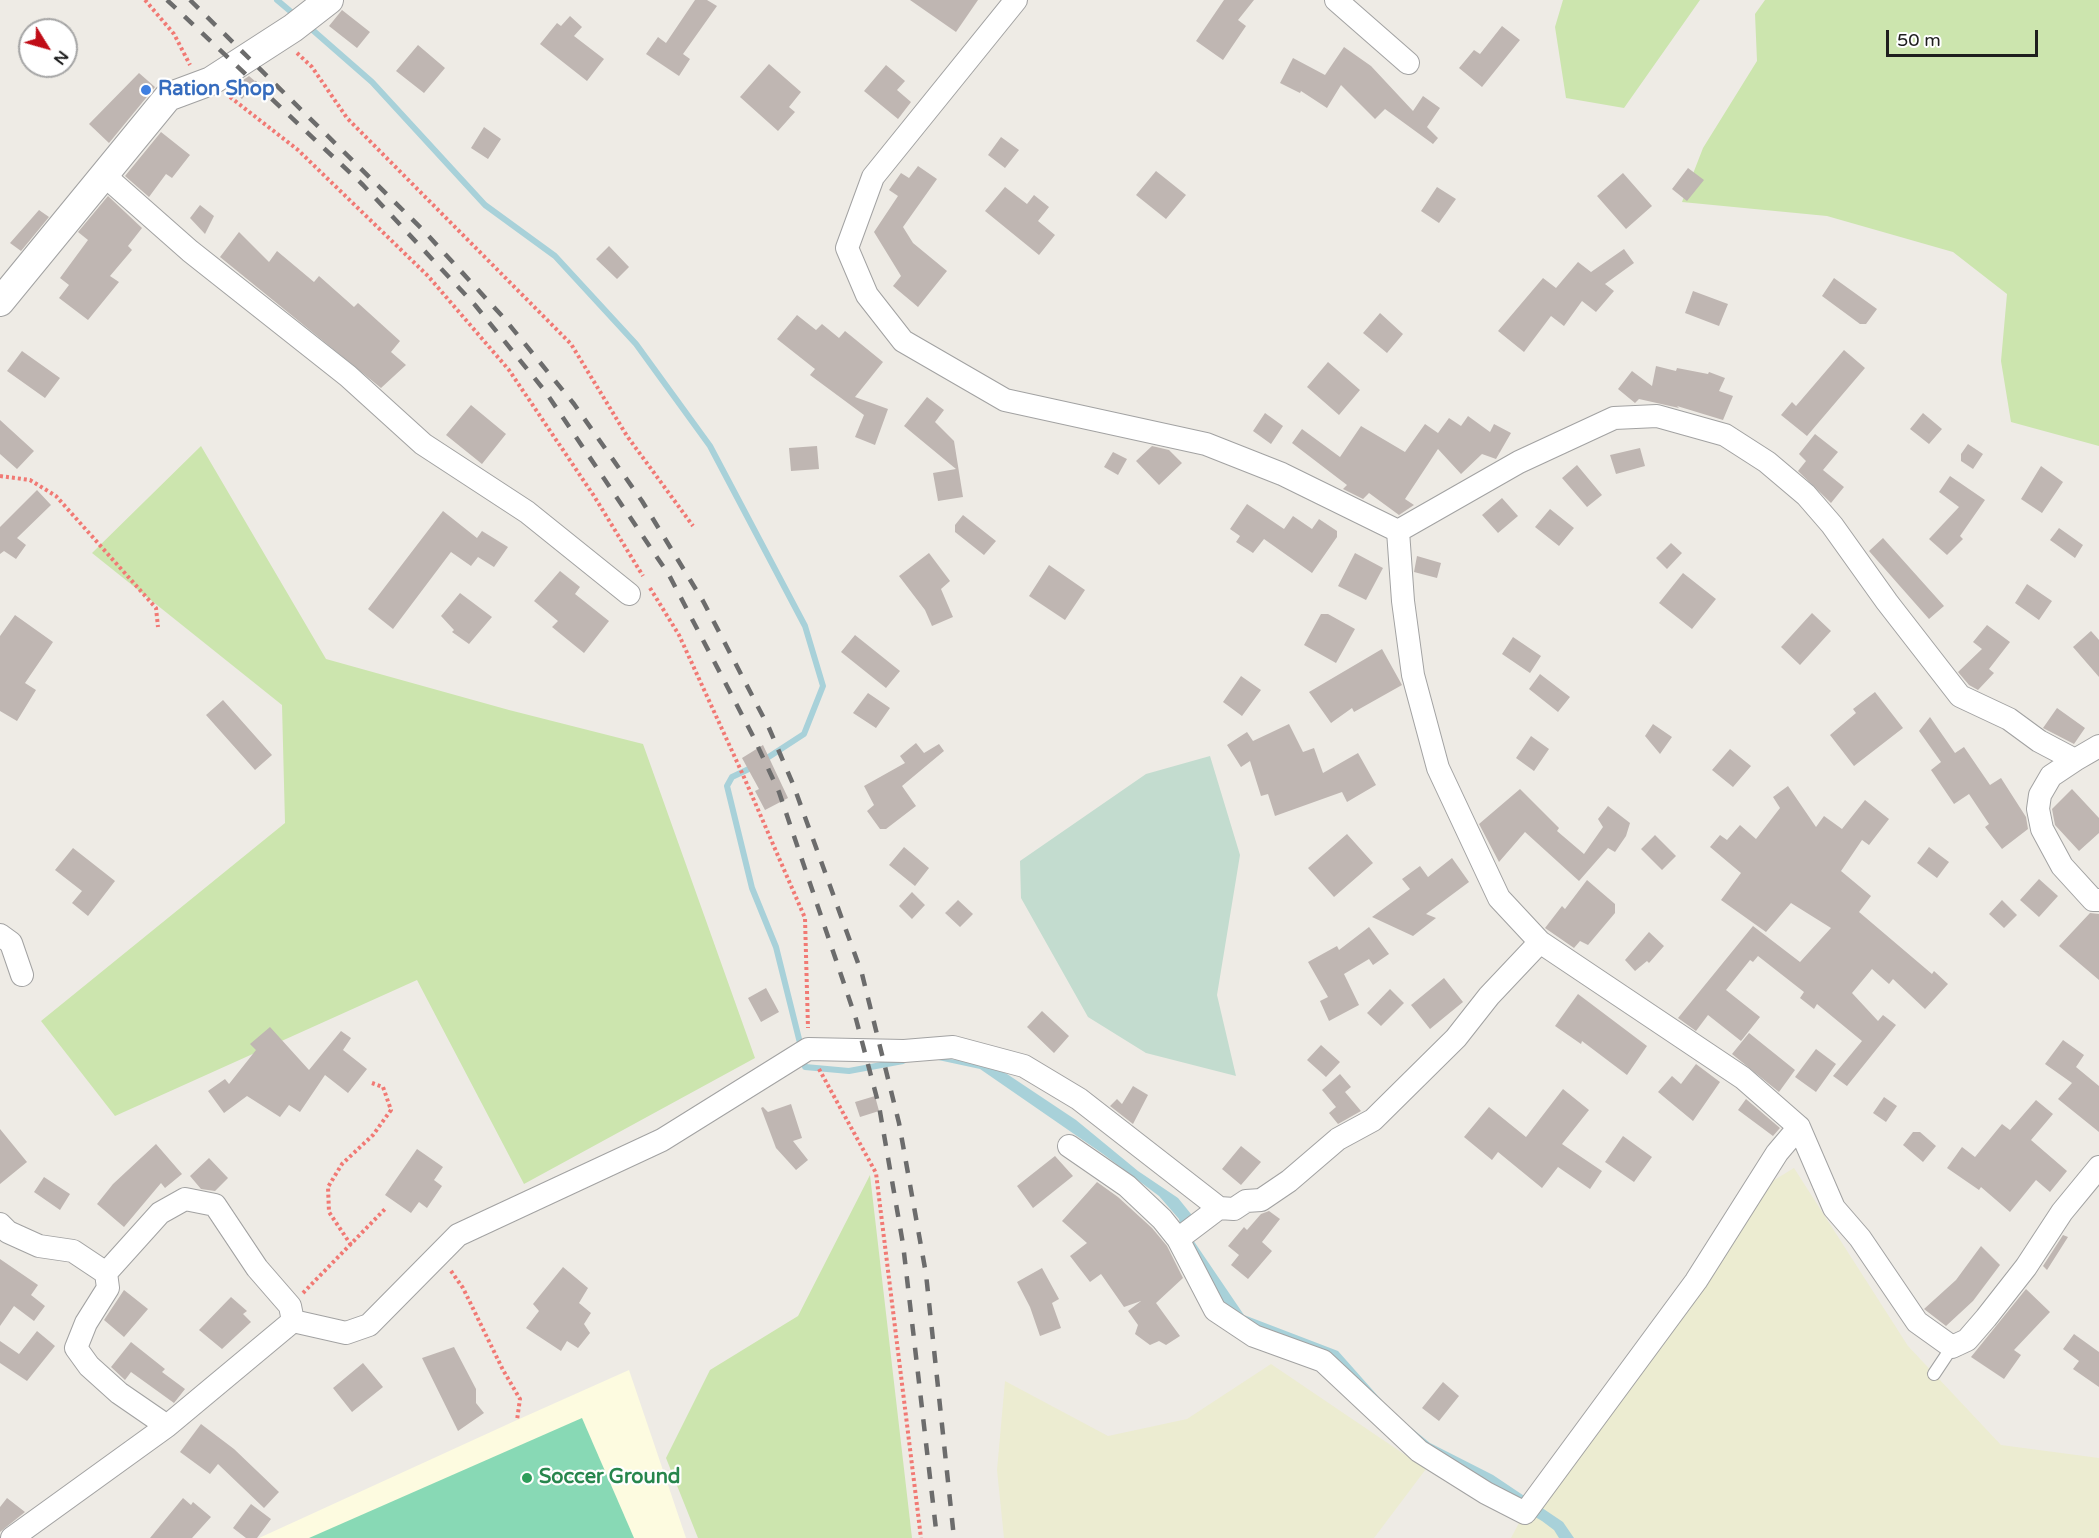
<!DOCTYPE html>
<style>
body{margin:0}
#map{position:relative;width:2099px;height:1538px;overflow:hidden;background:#eeebe5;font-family:"Varela Round",sans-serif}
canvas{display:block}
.north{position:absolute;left:18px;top:18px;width:60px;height:60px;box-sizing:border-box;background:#fff;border:2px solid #a5a5a5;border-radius:50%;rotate:127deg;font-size:16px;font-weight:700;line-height:24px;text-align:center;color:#1e1e1e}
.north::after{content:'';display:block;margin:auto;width:21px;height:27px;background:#c00d17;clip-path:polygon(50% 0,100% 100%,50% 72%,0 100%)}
.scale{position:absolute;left:1886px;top:30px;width:152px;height:27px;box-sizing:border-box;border:3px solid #1e1e1e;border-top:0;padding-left:8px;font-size:18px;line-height:21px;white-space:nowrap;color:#1e1e1e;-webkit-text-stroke:4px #fff;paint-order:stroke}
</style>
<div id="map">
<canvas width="2099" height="1538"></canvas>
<div class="north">N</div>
<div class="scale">50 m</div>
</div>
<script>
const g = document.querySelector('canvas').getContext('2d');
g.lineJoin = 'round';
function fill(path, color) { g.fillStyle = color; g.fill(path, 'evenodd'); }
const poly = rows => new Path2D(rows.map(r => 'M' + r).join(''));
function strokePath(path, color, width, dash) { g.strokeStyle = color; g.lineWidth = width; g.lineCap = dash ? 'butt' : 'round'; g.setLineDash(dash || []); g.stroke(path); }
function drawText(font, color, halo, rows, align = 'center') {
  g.font = font + ' "Varela Round",sans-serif'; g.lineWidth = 4.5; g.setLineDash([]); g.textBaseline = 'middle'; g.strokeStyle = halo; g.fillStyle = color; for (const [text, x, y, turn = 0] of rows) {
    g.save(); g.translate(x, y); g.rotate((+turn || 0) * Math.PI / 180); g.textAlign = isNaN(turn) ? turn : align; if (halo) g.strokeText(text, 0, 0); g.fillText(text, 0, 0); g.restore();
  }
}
fill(poly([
 [629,1370,686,1538,259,1538,517,1420]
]), '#fdfbe0');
fill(poly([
 [1794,1168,1908,1346,2001,1445,2099,1458,2099,1538,1511,1538,1550,1465,1761,1188],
 [1271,1364,1426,1469,1374,1538,1004,1538,997,1470,1005,1381,1108,1436,1187,1419]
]), '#ececd1');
fill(poly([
 [1563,0,1700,0,1624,108,1566,98,1555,27],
 [1765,0,2099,0,2099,446,2011,422,2001,361,2007,294,1953,252,1827,216,1682,202,1703,148,1757,61,1755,14],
 [201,446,326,659,509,710,643,744,755,1058,524,1184,417,980,115,1116,41,1021,285,823,282,705,92,553],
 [870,1175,912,1538,698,1538,666,1458,710,1370,798,1316]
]), '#cce5ae');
fill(poly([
 [1210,756,1240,855,1217,995,1236,1076,1146,1053,1088,1017,1021,898,1020,861,1146,774]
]), '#c3dccf');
fill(poly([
 [582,1418,634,1538,309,1538]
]), '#88d9b5');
fill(poly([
 [929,1058,980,1061,1007,1074,1076,1120,1138,1171,1178,1198,1191,1214,1191,1237,1244,1315,1338,1351,1393,1413,1430,1443,1493,1475,1563,1522,1574,1538,1559,1538,1554,1530,1542,1521,1476,1482,1386,1415,1229,1312,1184,1242,1179,1219,1159,1196,1103,1154,980,1069]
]), '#a8d1d9');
strokePath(poly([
 [277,0,296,16],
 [308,26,372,82,485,205,555,256,636,344,710,446,805,626,823,686,804,734,764,760],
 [755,766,732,777,727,786,752,888,776,947,801,1047],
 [803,1057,805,1067,849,1071,903,1061]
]), '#a8d1d9', 6);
fill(poly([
 [695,0,707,0,717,6,683,54,690,59,679,76,646,54,658,37,666,43],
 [910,0,978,0,956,32],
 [1224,0,1254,0,1238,20,1246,26,1223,60,1196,41],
 [342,10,370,32,357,48,329,26],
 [570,16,582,27,574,36,604,59,587,81,540,44,557,23,561,26],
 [1502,26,1520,40,1482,87,1459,68,1474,50,1480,54],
 [418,45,445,68,424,93,396,71],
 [1344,47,1371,66,1413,111,1423,96,1440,108,1427,127,1438,138,1433,144,1385,109,1375,119,1341,85,1327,108,1301,91,1300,93,1280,83,1293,58,1325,75],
 [769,64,801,92,789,107,795,112,778,131,740,97],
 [886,65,905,81,897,90,911,102,898,119,864,91],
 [139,73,155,87,109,143,89,124],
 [249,76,256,82,242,99,230,89],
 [484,127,501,139,488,159,471,148],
 [161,132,190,155,172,178,166,174,149,197,125,176],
 [1001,137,1019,150,1005,168,988,155],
 [918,166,937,179,903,227,913,243,947,271,918,307,893,286,901,276,874,232,898,196,889,190,901,173,909,178],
 [1688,168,1704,180,1687,201,1672,189],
 [1156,171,1186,195,1166,219,1136,195],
 [1623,173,1652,206,1626,229,1597,196],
 [1005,187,1027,204,1034,195,1049,207,1038,221,1055,235,1039,255,985,211],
 [1437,187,1456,199,1439,223,1421,211],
 [108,196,142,228,128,246,132,250,110,276,119,282,88,320,59,298,69,285,60,278,88,240,78,232],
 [200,205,214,216,205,234,190,218],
 [39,210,49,217,21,251,10,243],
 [239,232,269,262,277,251,314,282,319,276,354,307,358,303,400,341,391,352,406,365,381,388,220,257],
 [609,246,629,267,617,279,596,259],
 [1624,249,1634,263,1605,284,1614,291,1596,312,1582,301,1564,326,1551,316,1524,352,1498,331,1543,278,1556,288,1578,262,1591,272],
 [1834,278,1877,309,1866,324,1860,324,1822,296],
 [1693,291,1728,304,1719,326,1685,313],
 [1380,313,1403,334,1387,353,1363,333],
 [797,315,816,330,822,324,839,338,845,331,883,362,855,397,888,409,875,445,855,437,864,415,810,375,815,369,777,339],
 [1844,350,1865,368,1807,436,1781,415,1792,402,1796,406],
 [22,351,60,378,45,398,7,371],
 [1328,362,1360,390,1339,415,1307,387],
 [1656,366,1676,371,1677,368,1708,374,1709,372,1725,378,1719,391,1733,396,1723,420,1677,406,1679,408,1639,399,1635,403,1618,389,1632,371,1652,386],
 [927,397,944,410,935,422,954,441,963,497,938,501,933,473,956,469,904,426],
 [471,405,506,434,482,464,446,435],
 [1265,413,1283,426,1271,444,1253,431],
 [1923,413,1942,429,1929,444,1910,429],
 [1468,416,1490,432,1494,424,1511,433,1496,459,1482,454,1461,474,1438,449,1405,499,1414,505,1399,515,1369,493,1363,499,1343,489,1347,485,1292,443,1302,429,1340,457,1361,426,1405,452,1425,424,1438,433,1449,418,1461,426],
 [0,420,34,451,17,469,0,454],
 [1815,434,1838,452,1823,470,1844,487,1831,503,1798,471,1806,461,1799,454],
 [1968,444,1983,454,1973,469,1961,461,1961,454],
 [817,446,819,469,791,471,789,448],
 [1152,446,1169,450,1182,463,1159,485,1136,461],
 [1640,448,1645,466,1616,474,1610,455],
 [1113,452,1127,459,1118,475,1104,467],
 [1577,465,1602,495,1587,507,1562,478],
 [2041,466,2063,482,2042,513,2021,499],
 [1950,476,1985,500,1960,536,1963,539,1947,555,1929,539,1959,507,1939,492],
 [37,490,51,505,17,538,26,545,16,559,4,551,0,554,0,527],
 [1502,498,1518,516,1498,533,1482,515],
 [1247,504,1284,529,1293,516,1312,529,1319,519,1337,531,1337,537,1312,573,1264,539,1253,553,1236,542,1240,536,1230,529],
 [1550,509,1574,528,1559,546,1535,527],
 [443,511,477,538,482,531,508,547,494,567,478,557,471,566,451,552,393,629,368,609],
 [963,515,996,541,984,555,955,532,955,525],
 [2059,528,2083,545,2075,558,2050,540],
 [1883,538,1944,606,1929,619,1869,551],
 [1671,543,1682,553,1667,569,1656,558],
 [929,553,950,581,941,589,953,617,932,626,925,610,899,576],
 [1355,553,1383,568,1366,600,1338,586],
 [1417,556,1441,563,1437,578,1414,572],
 [1049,565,1085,590,1065,620,1029,596],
 [560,571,580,587,575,594,609,621,584,653,552,627,558,621,534,601],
 [1683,573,1716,599,1692,629,1659,603],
 [2027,584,2052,601,2039,620,2015,603],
 [460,593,492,617,469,644,452,632,454,630,441,616],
 [1812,613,1831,631,1800,665,1781,647],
 [1321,614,1328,614,1355,629,1336,663,1304,645],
 [15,615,53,642,25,683,36,690,17,721,0,711,0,636],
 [1987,625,2010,642,1989,669,1994,673,1978,690,1969,685,1958,672,1982,649,1973,642],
 [2091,631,2099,640,2099,677,2073,647],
 [855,635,900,671,886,688,841,652],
 [1513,637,1541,656,1530,673,1502,654],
 [1382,649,1402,685,1354,712,1352,708,1331,723,1309,692],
 [1540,674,1570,697,1558,712,1529,689],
 [1241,676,1261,690,1242,716,1223,702],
 [1875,692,1903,728,1854,766,1830,735,1856,713,1853,709],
 [868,693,890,708,876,728,853,713],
 [223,700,272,755,255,770,206,715],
 [2057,708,2085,728,2074,744,2043,728],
 [1930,717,1955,753,1964,747,1990,785,2001,778,2026,817,2028,829,2002,849,1985,827,1989,824,1969,794,1954,804,1931,770,1941,762,1919,731],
 [1289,724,1303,752,1314,748,1323,773,1358,753,1376,785,1347,802,1342,792,1275,816,1268,794,1261,796,1250,761,1241,767,1227,745,1247,732,1253,741],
 [1653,724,1672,737,1660,754,1645,736],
 [1531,736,1549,749,1534,771,1516,758],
 [916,743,924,753,939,744,944,751,902,786,916,806,886,829,880,829,867,811,874,805,864,786,905,763,900,756],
 [763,745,788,798,765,810,755,791,759,789,742,758],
 [1730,749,1751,766,1733,787,1712,770],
 [1788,786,1816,827,1824,816,1842,829,1865,800,1889,819,1869,845,1862,840,1841,871,1871,896,1859,912,1932,974,1934,971,1948,984,1925,1009,1893,979,1889,984,1872,969,1852,993,1878,1021,1883,1015,1896,1025,1847,1086,1833,1076,1862,1041,1817,1004,1814,1009,1800,998,1804,992,1758,956,1753,962,1750,960,1726,990,1760,1017,1741,1041,1708,1015,1696,1031,1678,1018,1753,926,1800,962,1831,928,1791,903,1766,932,1721,900,1741,873,1710,847,1720,835,1727,840,1740,825,1756,839,1780,808,1773,797],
 [1520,789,1559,828,1557,831,1584,854,1603,827,1598,819,1608,806,1630,823,1626,836,1615,852,1608,848,1579,881,1525,832,1499,862,1479,824],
 [2072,789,2099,818,2099,833,2079,851,2055,825,2052,809],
 [1347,834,1373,863,1334,897,1308,868],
 [1655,835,1676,856,1662,870,1641,849],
 [904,847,929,868,915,886,889,865],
 [1929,847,1949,862,1937,878,1917,863],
 [73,848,115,881,88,916,72,903,82,891,55,870],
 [1452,858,1469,882,1426,914,1436,918,1413,936,1372,917,1410,889,1402,879,1420,866,1428,877],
 [2039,879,2058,896,2039,917,2020,900],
 [1587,880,1615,904,1615,913,1588,945,1580,941,1574,948,1545,928,1562,906,1565,909],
 [912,892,925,905,912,919,899,906],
 [958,900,973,914,960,927,945,913],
 [2002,900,2017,915,2004,928,1989,914],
 [2090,913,2099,914,2099,980,2059,946],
 [1369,927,1389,954,1373,965,1369,959,1344,974,1359,1005,1329,1021,1320,1001,1328,997,1308,962,1337,946,1339,950],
 [1649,932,1664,946,1649,963,1647,961,1635,971,1625,960],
 [1444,978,1463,1002,1430,1029,1411,1005],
 [766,988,779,1012,761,1022,748,998],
 [1390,989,1404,1003,1381,1026,1367,1013],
 [1578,994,1647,1046,1627,1075,1582,1041,1581,1044,1555,1026],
 [1042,1011,1069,1036,1054,1053,1027,1027],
 [270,1027,309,1070,341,1031,351,1038,343,1050,367,1069,348,1093,325,1075,300,1112,289,1105,280,1117,247,1096,224,1113,208,1091,225,1079,229,1084,256,1050,250,1044],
 [1749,1033,1795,1070,1779,1092,1732,1054],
 [2063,1040,2084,1055,2076,1067,2099,1086,2099,1132,2058,1099,2072,1083,2045,1064],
 [1321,1045,1340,1062,1326,1077,1307,1060],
 [1816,1049,1836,1064,1816,1092,1795,1077],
 [1696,1064,1720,1082,1693,1121,1658,1092,1672,1076,1681,1084],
 [1340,1074,1351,1087,1345,1092,1361,1111,1338,1124,1329,1113,1336,1107,1322,1090],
 [1133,1086,1148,1095,1133,1124,1110,1106,1117,1099,1122,1104],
 [1563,1089,1589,1110,1562,1144,1602,1171,1590,1189,1558,1167,1542,1188,1498,1152,1492,1160,1464,1137,1489,1107,1526,1137],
 [875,1096,879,1111,860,1117,855,1102],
 [1884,1097,1897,1106,1886,1122,1873,1113],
 [1746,1099,1780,1128,1773,1136,1738,1110],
 [2036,1100,2053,1114,2031,1140,2067,1171,2050,1192,2036,1180,2010,1212,1981,1187,1979,1190,1947,1168,1962,1147,1975,1157,2002,1124,2010,1130],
 [791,1104,802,1138,793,1141,808,1160,796,1170,776,1148,761,1108,763,1107,768,1112],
 [0,1129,27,1162,0,1184],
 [1913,1132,1920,1132,1936,1146,1923,1162,1903,1145],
 [1623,1136,1652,1157,1634,1182,1605,1162],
 [156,1144,182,1174,165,1188,161,1183,124,1227,97,1204,113,1184],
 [1241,1146,1261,1162,1241,1185,1222,1169],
 [417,1149,443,1167,434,1180,442,1186,427,1208,419,1202,411,1213,385,1195],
 [1055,1156,1073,1176,1033,1208,1017,1186],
 [209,1158,228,1178,215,1191,201,1189,190,1176],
 [44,1177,70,1194,60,1210,34,1192],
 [1097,1182,1118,1197,1152,1228,1167,1246,1183,1278,1156,1303,1180,1336,1166,1345,1159,1341,1150,1345,1135,1334,1138,1325,1128,1311,1141,1301,1124,1307,1101,1274,1090,1282,1070,1256,1087,1243,1062,1221],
 [1269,1211,1280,1219,1262,1242,1272,1251,1248,1279,1231,1265,1239,1255,1228,1246,1244,1227,1247,1230,1261,1214],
 [2063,1235,2068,1237,2047,1270,2043,1266],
 [1981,1246,2000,1265,1973,1301,1946,1326,1924,1309,1956,1280],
 [0,1259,38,1285,31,1295,45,1306,34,1321,14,1306,0,1326],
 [563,1267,588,1288,579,1303,591,1313,584,1324,590,1333,578,1348,567,1341,561,1351,526,1328,539,1311,533,1304],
 [1042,1268,1059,1299,1052,1303,1061,1328,1040,1336,1030,1307,1017,1282],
 [2026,1289,2050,1312,2014,1350,2021,1355,2004,1379,1971,1357],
 [124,1290,148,1309,124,1337,104,1320],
 [231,1297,247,1311,243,1314,251,1322,222,1349,199,1330],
 [37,1331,55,1346,27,1381,0,1363,0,1341,19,1354],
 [2074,1334,2099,1352,2099,1387,2073,1369,2079,1361,2063,1349],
 [131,1342,165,1369,162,1372,185,1389,174,1403,131,1372,125,1380,111,1367],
 [454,1347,476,1389,476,1403,484,1413,458,1431,422,1358],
 [363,1363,383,1387,352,1412,333,1388],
 [1443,1382,1459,1396,1439,1421,1422,1408],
 [201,1424,234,1449,279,1492,264,1508,218,1464,210,1474,180,1452],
 [7,1498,25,1512,0,1532,0,1507],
 [183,1498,191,1505,193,1502,211,1517,192,1538,150,1538],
 [251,1504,271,1519,257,1538,246,1538,233,1528]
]), '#bfb6b2');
const service = poly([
 [1934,1374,1952,1347]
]);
const minor = poly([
 [1016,0,873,177,847,248,867,295,903,341,1005,400,1206,444,1282,474,1398,531,1519,462,1614,418,1657,416,1725,435,1767,462,1806,495,1832,525,1887,602,1960,696,2009,719,2039,741,2075,760,2099,746],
 [1336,0,1408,63],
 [105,176,190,251,348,376,423,444,527,512,629,594],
 [2075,760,2051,776,2040,795,2038,809,2042,829,2062,866,2093,900,2099,900],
 [0,935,11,943,22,975],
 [1799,1127,1834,1208,1860,1238,1917,1322,1952,1347,1967,1340,1986,1318,2026,1267,2062,1212,2099,1167],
 [1069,1146,1127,1186,1162,1219,1178,1239,1215,1310,1254,1336,1323,1361,1419,1451,1486,1493,1525,1513,1696,1281,1777,1153,1799,1127,1743,1078,1540,942,1499,898,1438,768,1413,675,1403,601,1398,531],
 [0,1224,8,1232,39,1246,73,1251,106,1273,108,1288,86,1323,76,1348,89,1366,119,1393,167,1426],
 [1178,1239,1219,1208],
 [106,1273,160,1213,185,1199,215,1205,257,1268,290,1306,293,1321],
 [12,1538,167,1426,293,1321,346,1333,369,1325,458,1235,662,1140,808,1049,904,1051,953,1047,1024,1066,1079,1099,1219,1208,1234,1209,1246,1201,1261,1200,1289,1181,1338,1139,1373,1120,1456,1038,1489,996,1540,942]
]);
const tertiary = poly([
 [0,302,168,97,211,81,293,28,329,0]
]);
strokePath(service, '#a2a2a2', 14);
strokePath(minor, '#a2a2a2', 24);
strokePath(tertiary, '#a2a2a2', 30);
strokePath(poly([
 [145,0,174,34,190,65],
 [297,53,312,67,347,118,571,344,627,436,693,526],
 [230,97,298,150,428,276,509,370,594,496,643,576],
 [0,476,30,480,56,496,156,608,158,627],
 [650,588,679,635,743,775,805,918,808,1028],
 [819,1069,876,1173,921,1538],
 [351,1245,329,1212,328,1187,342,1164,373,1135,391,1110,383,1087,372,1083],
 [451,1271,463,1288,503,1370,520,1399,517,1420],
 [303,1293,385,1209]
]), '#f17974', 4, [3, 3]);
strokePath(service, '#fff', 12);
strokePath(minor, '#fff', 22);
strokePath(tertiary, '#fff', 28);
strokePath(poly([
 [167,0,363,185,475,305,545,391,669,575,753,736,779,792,856,1019,879,1106,903,1244,937,1538],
 [190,0,424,231,503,317,574,404,642,501,703,601,769,728,793,784,862,974,899,1123,926,1274,954,1538]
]), '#6c6c6c', 4.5, [12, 12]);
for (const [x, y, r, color] of [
 [146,90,6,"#3f7fe0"],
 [527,1478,6,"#2e9e5b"]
]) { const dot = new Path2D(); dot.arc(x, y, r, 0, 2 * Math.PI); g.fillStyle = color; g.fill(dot); strokePath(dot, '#fff', 2); }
drawText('bold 20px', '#366cbe', '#fff', [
 ["Ration Shop",158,90]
], 'left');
drawText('bold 20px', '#27864d', '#fff', [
 ["Soccer Ground",539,1478]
], 'left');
</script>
